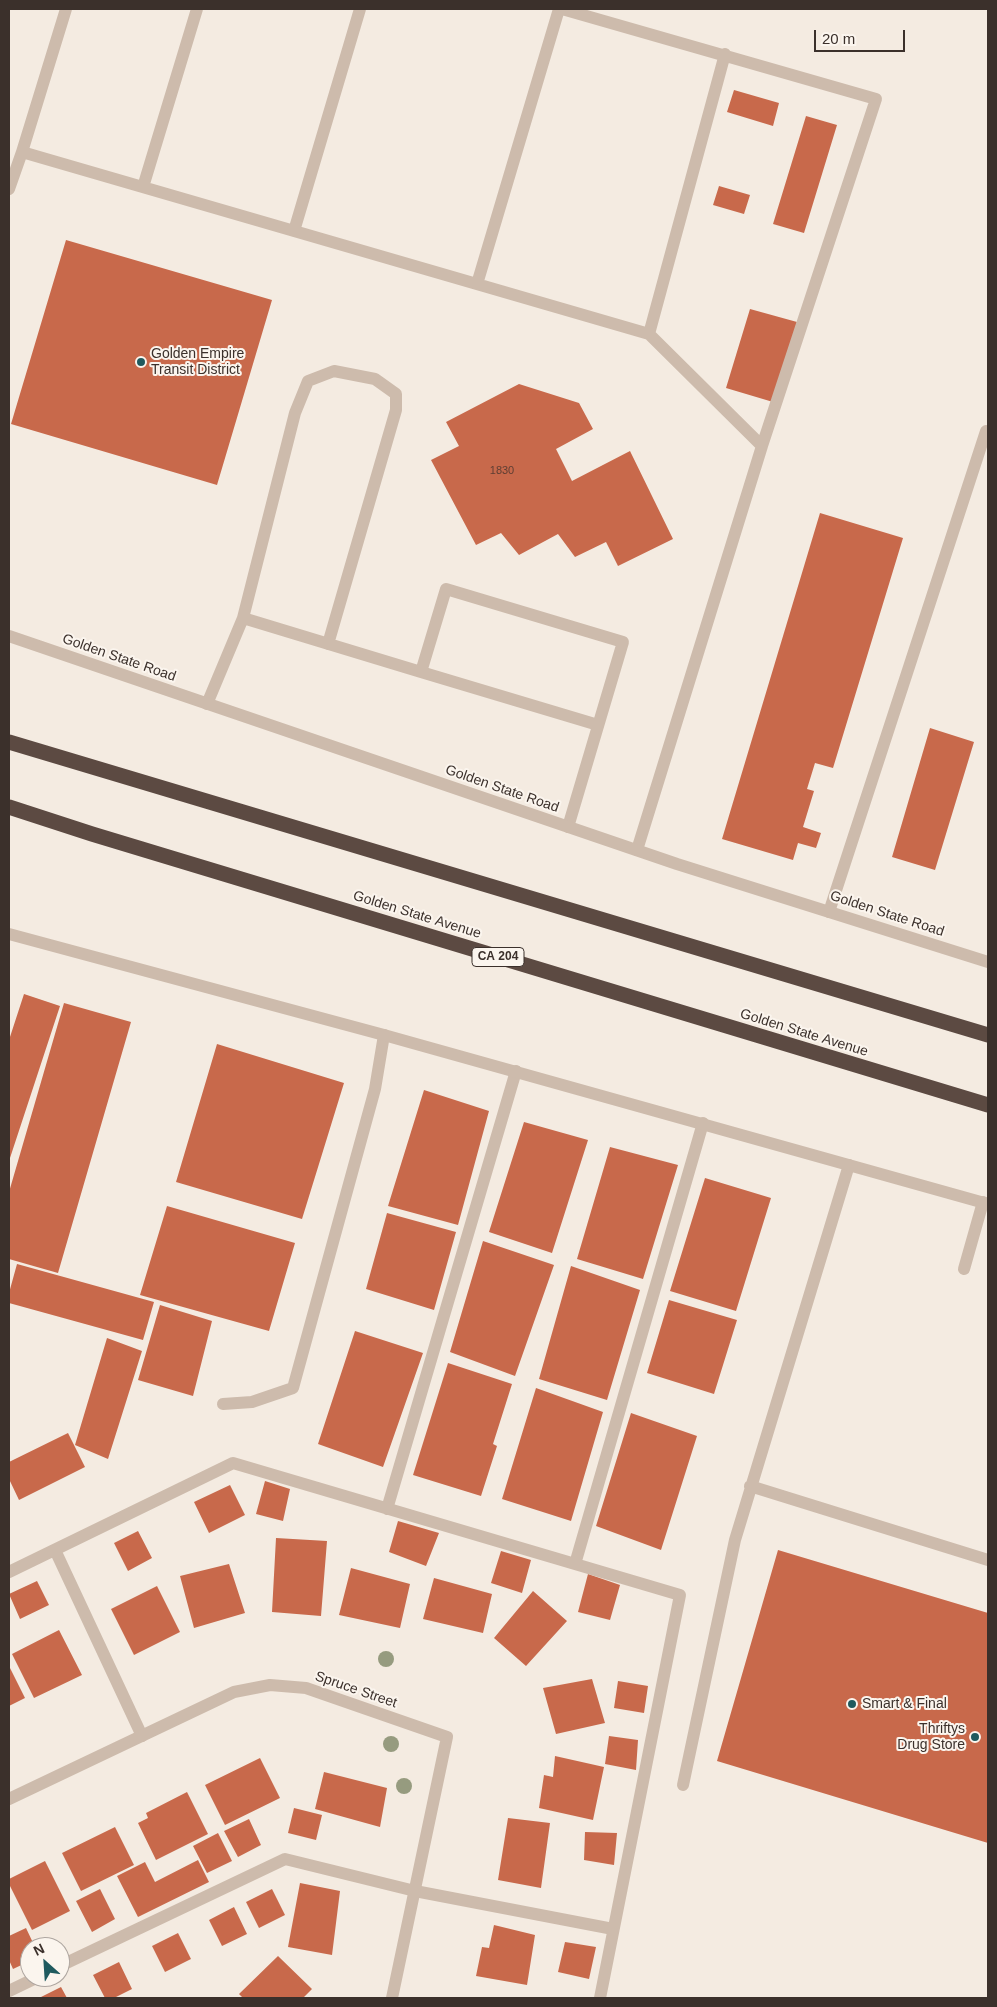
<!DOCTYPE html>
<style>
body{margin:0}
#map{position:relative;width:997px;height:2007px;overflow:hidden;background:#f4ebe1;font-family:Arial,sans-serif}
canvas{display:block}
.frame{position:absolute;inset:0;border:10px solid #3b302b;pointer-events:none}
.north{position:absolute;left:20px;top:1937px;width:50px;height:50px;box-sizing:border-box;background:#fbf5ee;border:1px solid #aea6a0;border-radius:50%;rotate:334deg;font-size:14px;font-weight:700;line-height:20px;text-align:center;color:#3b302b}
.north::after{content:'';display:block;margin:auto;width:18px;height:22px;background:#1f5a5e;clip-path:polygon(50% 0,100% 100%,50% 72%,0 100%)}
.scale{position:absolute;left:814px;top:30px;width:91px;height:22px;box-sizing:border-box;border:2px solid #3b302b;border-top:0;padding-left:6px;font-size:15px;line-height:18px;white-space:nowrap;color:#3b302b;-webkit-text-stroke:4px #fbf5ee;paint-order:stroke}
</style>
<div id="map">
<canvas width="997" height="2007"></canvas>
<div class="frame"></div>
<div class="north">N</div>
<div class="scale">20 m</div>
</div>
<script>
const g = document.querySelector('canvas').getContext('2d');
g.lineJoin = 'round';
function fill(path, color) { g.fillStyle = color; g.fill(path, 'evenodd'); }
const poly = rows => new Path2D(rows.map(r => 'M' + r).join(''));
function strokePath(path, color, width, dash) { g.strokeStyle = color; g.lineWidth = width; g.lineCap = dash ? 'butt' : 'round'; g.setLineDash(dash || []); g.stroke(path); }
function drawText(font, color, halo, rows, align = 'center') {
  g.font = font + ' Arial,sans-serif'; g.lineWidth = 4; g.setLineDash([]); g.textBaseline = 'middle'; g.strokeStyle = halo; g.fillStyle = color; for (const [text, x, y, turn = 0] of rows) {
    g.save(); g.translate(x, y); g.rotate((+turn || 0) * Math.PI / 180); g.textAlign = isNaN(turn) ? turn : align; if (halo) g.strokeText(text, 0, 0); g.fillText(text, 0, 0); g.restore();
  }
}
fill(poly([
 [734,90,779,103,773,126,727,112],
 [806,116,837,125,804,233,773,224],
 [719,186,750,195,744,214,713,205],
 [66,240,272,300,217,485,11,424],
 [750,309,797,322,773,402,726,388],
 [519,384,579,403,593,429,556,449,572,481,630,451,673,539,618,566,606,542,575,557,558,534,519,555,501,533,476,545,431,460,459,446,446,422],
 [820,513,903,538,833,768,815,763,807,789,814,791,803,827,821,833,816,848,798,843,793,860,722,839],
 [930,728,974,742,935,870,892,857],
 [24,994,60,1006,9,1161,9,1040],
 [64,1003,131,1022,58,1273,9,1259,9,1192],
 [217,1044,344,1083,302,1219,176,1182],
 [424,1090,489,1111,458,1225,388,1206],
 [524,1122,588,1140,552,1253,489,1232],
 [610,1147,678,1165,643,1279,577,1259],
 [705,1178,771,1198,736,1311,670,1291],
 [167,1206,295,1243,269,1331,140,1295],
 [387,1213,456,1232,434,1310,366,1289],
 [483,1241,554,1265,515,1376,450,1352],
 [17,1264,154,1302,143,1340,9,1303,9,1293],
 [571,1266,640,1290,607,1400,539,1379],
 [669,1300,737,1320,714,1394,647,1373],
 [160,1305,212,1321,193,1396,138,1380],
 [355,1331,423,1353,383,1467,318,1444],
 [107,1338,142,1351,108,1459,75,1445],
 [448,1363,512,1384,493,1444,497,1446,481,1496,413,1475],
 [536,1388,603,1412,571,1521,502,1499],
 [631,1413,697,1436,661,1550,596,1526],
 [68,1433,85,1467,19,1500,9,1479,9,1462],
 [265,1481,290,1489,283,1521,256,1514],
 [230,1485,245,1515,209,1533,194,1502],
 [398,1521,439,1533,426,1566,389,1552],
 [138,1531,152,1558,128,1571,114,1543],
 [276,1538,327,1541,321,1616,272,1612],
 [778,1550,988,1613,988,1843,717,1761],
 [501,1551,531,1560,522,1593,491,1583],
 [229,1564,245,1613,194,1628,180,1576],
 [351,1568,410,1584,400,1628,339,1615],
 [588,1574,620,1585,610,1620,578,1612],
 [434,1578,492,1594,483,1633,423,1619],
 [37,1581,49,1605,20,1619,9,1594],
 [157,1586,180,1632,134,1655,111,1609],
 [533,1591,567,1621,526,1666,494,1638],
 [59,1630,82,1675,34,1698,12,1654],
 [9,1666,25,1698,9,1706],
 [592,1679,605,1723,556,1734,543,1688],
 [618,1681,648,1686,644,1713,614,1708],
 [609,1736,638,1740,636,1770,605,1764],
 [555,1756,604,1767,593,1820,539,1808,544,1775,553,1777],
 [260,1758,280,1798,225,1825,205,1785],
 [324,1772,387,1788,380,1827,315,1809],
 [187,1792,208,1834,156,1860,138,1823,148,1818,146,1813],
 [294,1808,322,1815,316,1840,288,1833],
 [508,1818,550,1823,541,1888,498,1880],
 [249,1819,261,1845,238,1857,224,1831],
 [115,1827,134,1865,81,1891,62,1853],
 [585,1832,617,1833,614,1865,584,1860],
 [218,1833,232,1861,207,1873,193,1846],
 [198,1860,209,1882,138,1917,117,1876,145,1862,155,1882],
 [45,1861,70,1911,32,1930,9,1884,9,1879],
 [300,1883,340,1891,332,1955,288,1947],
 [100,1889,115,1919,92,1932,76,1901],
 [272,1889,285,1915,259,1928,246,1902],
 [234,1907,247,1934,222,1946,209,1920],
 [494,1925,535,1935,527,1985,476,1976,482,1947,489,1948],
 [26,1928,35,1947,30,1947,30,1961,13,1969,9,1960,9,1936],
 [178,1933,191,1959,165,1972,152,1946],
 [565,1942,596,1947,589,1979,558,1972],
 [278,1956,312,1989,303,1998,243,1998,239,1994],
 [119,1962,132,1989,114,1998,105,1998,93,1975],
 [61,1987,67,1998,39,1998]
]), '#c8694b');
strokePath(poly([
 [562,9,876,99,762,446],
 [22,152,66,9],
 [143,187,197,9],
 [9,189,22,152,649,334,762,446,637,850],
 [294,231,360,9],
 [477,284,559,9],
 [649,334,725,54],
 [243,618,295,413,308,381,334,371,375,379,396,394,396,410,328,644],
 [421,672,598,725],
 [207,704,243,618,421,672,446,589,623,642,568,827],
 [829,912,986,431],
 [964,1269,983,1202],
 [223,1404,252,1402,293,1388,375,1089,384,1035],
 [750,1486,988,1560],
 [387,1509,516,1071],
 [55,1550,142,1736],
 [575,1564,703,1123],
 [9,1572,233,1463,680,1595,600,1998],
 [683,1785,735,1540,849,1165],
 [60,1966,285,1859,415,1891,613,1929],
 [9,1991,38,1977]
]), '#cdbbac', 12);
strokePath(poly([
 [9,636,677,864,988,962],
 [9,1799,234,1692,270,1685,306,1688,447,1737,392,1998]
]), '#cdbbac', 12);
strokePath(poly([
 [9,934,384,1035,988,1204]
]), '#cdbbac', 12);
strokePath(poly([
 [9,742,988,1035],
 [9,807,92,834,988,1105]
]), '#5c4a42', 15);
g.fillStyle = '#969b7f';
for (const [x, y] of [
 [386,1659],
 [391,1744],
 [404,1786]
]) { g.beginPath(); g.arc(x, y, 8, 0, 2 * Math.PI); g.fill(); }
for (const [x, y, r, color] of [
 [141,362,5,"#1f5a5e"],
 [852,1704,5,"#1f5a5e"],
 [975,1737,5,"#1f5a5e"]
]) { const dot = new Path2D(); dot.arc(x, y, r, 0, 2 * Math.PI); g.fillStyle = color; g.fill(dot); strokePath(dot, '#fbf5ee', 2); }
drawText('11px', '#5e3e33', null, [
 ["1830",502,471]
]);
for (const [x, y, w] of [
 [498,957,52]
]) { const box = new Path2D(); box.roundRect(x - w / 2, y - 9.5, w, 19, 4); g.fillStyle = '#fbf5ee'; g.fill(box); strokePath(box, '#3b302b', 1); }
drawText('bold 12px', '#3b302b', null, [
 ["CA 204",498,957]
]);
drawText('14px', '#3b302b', '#fbf5ee', [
 ["Golden Empire",151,354],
 ["Transit District",151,370],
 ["Smart & Final",862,1704],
 ["Thriftys",965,1729,"right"],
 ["Drug Store",965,1745,"right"]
], 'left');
drawText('14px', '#3b302b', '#fbf5ee', [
 ["Golden State Road",119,658,19],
 ["Golden State Road",502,789,19],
 ["Golden State Road",887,914,18],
 ["Golden State Avenue",417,915,17],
 ["Golden State Avenue",804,1033,17],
 ["Spruce Street",356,1690,19]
]);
</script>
